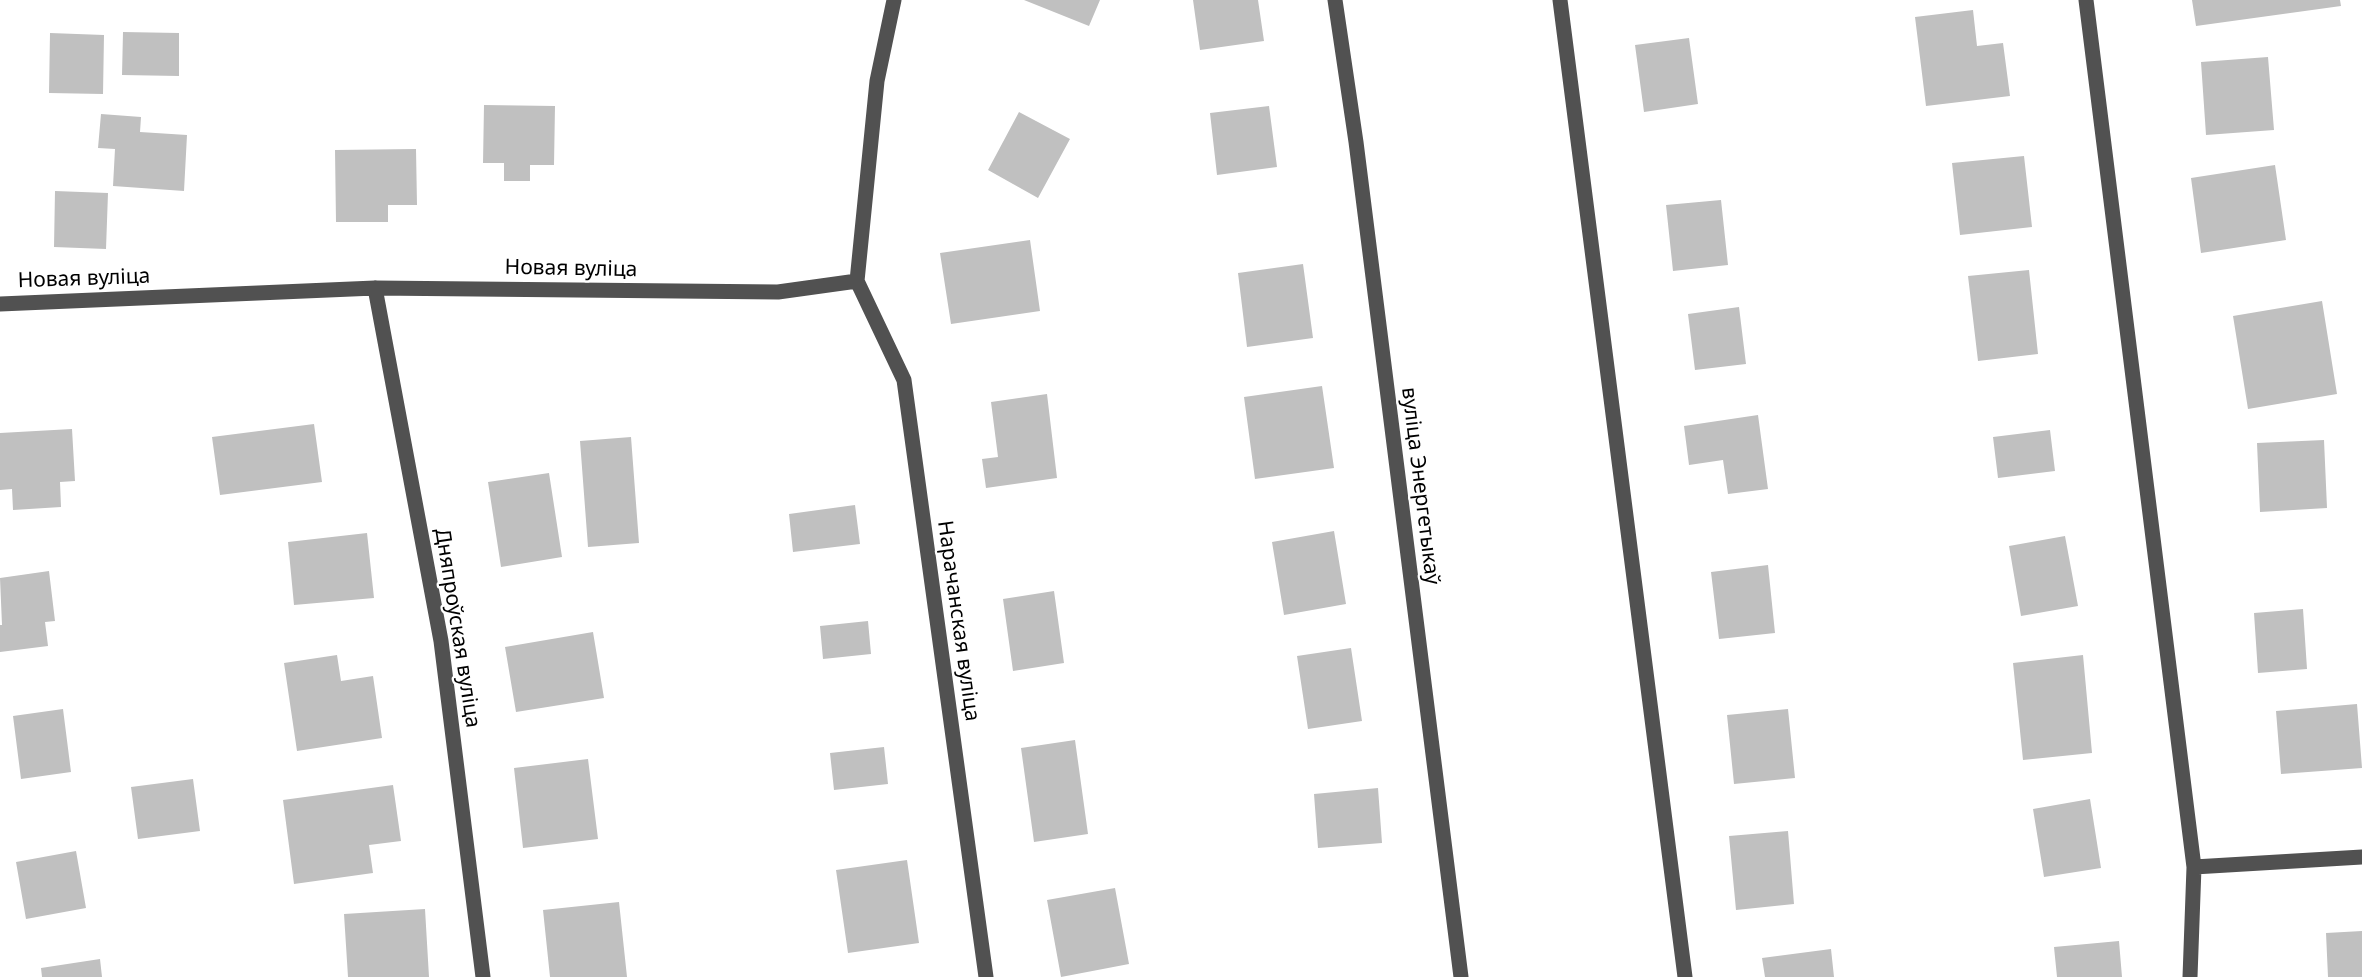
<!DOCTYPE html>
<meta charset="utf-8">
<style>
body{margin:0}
canvas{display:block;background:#fff}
</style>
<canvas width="2362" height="977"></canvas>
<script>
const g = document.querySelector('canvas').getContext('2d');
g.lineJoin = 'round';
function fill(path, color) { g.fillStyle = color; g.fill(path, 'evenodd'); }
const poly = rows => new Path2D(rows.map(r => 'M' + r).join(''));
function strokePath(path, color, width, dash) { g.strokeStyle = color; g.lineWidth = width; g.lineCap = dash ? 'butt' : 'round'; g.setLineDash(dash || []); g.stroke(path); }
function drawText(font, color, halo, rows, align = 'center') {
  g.font = font + ' "Noto Sans",sans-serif'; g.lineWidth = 4.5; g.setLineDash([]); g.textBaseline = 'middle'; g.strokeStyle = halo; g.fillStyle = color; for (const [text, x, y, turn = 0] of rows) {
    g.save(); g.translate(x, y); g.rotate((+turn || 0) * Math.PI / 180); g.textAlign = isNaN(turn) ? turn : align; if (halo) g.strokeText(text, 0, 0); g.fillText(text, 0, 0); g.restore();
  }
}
fill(poly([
 [1024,0,1100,0,1089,26],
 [1193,0,1258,0,1264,41,1200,50],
 [2192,0,2340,0,2341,6,2196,26],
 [1973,10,1977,46,2003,43,2010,96,1926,106,1915,17],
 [123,32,179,33,179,76,122,75],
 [50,33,104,35,103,94,49,93],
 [1689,38,1698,104,1644,112,1635,45],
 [2268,57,2274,130,2206,135,2201,62],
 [484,105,555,106,554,165,530,165,530,181,504,181,504,163,483,163],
 [1269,106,1277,167,1217,175,1210,113],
 [1019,112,1070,139,1038,198,988,170],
 [101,114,141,117,140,132,187,135,184,191,113,186,115,149,98,148],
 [416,149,417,205,388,205,388,222,336,222,335,150],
 [2024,156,2032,227,1960,235,1952,163],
 [2275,165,2286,240,2201,253,2191,178],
 [55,191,108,193,106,249,54,247],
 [1721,200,1728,265,1673,271,1666,205],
 [1030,240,1040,311,951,324,940,253],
 [1303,264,1313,338,1247,347,1238,273],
 [2029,270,2038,354,1978,361,1968,276],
 [2322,301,2337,394,2248,409,2233,316],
 [1739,307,1746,364,1695,370,1688,314],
 [1322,386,1334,468,1255,479,1244,397],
 [1047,394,1057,478,986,488,982,459,998,457,991,402],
 [1758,415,1768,489,1728,494,1723,460,1689,465,1684,426],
 [314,424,322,482,220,495,212,437],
 [72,429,75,481,60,482,61,507,13,510,12,489,0,490,0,433],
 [2050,430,2055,471,1998,478,1993,437],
 [631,437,639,543,588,547,580,441],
 [2324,440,2327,508,2260,512,2257,443],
 [549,473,562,557,501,567,488,482],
 [855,505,860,544,793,552,789,514],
 [1334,531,1346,604,1284,615,1272,542],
 [367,533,374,598,294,605,288,542],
 [2065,536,2078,606,2021,616,2009,546],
 [1768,565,1775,633,1719,639,1711,572],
 [49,571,55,621,45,622,48,646,0,652,0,625,2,625,0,578],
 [1054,591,1064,663,1013,671,1003,599],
 [2303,609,2307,669,2258,673,2254,613],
 [868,621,871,654,823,659,820,626],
 [593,632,604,698,516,712,505,647],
 [1351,648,1362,721,1308,729,1297,656],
 [337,655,341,681,373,676,382,738,297,751,284,663],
 [2083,655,2092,753,2023,760,2013,663],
 [2357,704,2362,768,2281,774,2276,711],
 [63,709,71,772,21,779,13,716],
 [1788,709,1795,778,1734,784,1727,715],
 [1075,740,1088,834,1034,842,1021,748],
 [884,747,888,784,834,790,830,753],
 [588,759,598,839,523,848,514,768],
 [193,779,200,831,138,839,131,787],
 [393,785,401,841,369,845,373,873,294,884,283,800],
 [1378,788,1382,843,1318,848,1314,794],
 [2090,799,2101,868,2044,877,2033,809],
 [1788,831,1794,904,1736,910,1729,836],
 [76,851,86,908,26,919,16,862],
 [907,860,919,943,848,953,836,870],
 [1115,888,1129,964,1061,977,1047,900],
 [619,902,627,977,550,977,543,910],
 [425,909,429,977,348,977,344,914],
 [2362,931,2362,977,2328,977,2326,933],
 [2119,941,2122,977,2057,977,2054,947],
 [1831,949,1834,977,1765,977,1762,958],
 [100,959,102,977,42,977,41,968]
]), '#c0c0c0');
strokePath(poly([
 [1335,0,1356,142,1461,977],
 [1560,0,1685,977],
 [2086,0,2194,867,2190,977],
 [857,281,904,380,986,977],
 [375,288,441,641,483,977],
 [0,304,375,288,778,292,857,281,877,81,894,0],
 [2194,867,2362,857]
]), '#515151', 15);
drawText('21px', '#000', '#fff', [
 ["Новая вуліца",571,269,1],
 ["Новая вуліца",84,279,-2],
 ["вуліца Энергетыкаў",1420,486,83],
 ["Нарачанская вуліца",958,621,82],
 ["Дняпроўская вуліца",457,628,81]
]);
</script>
